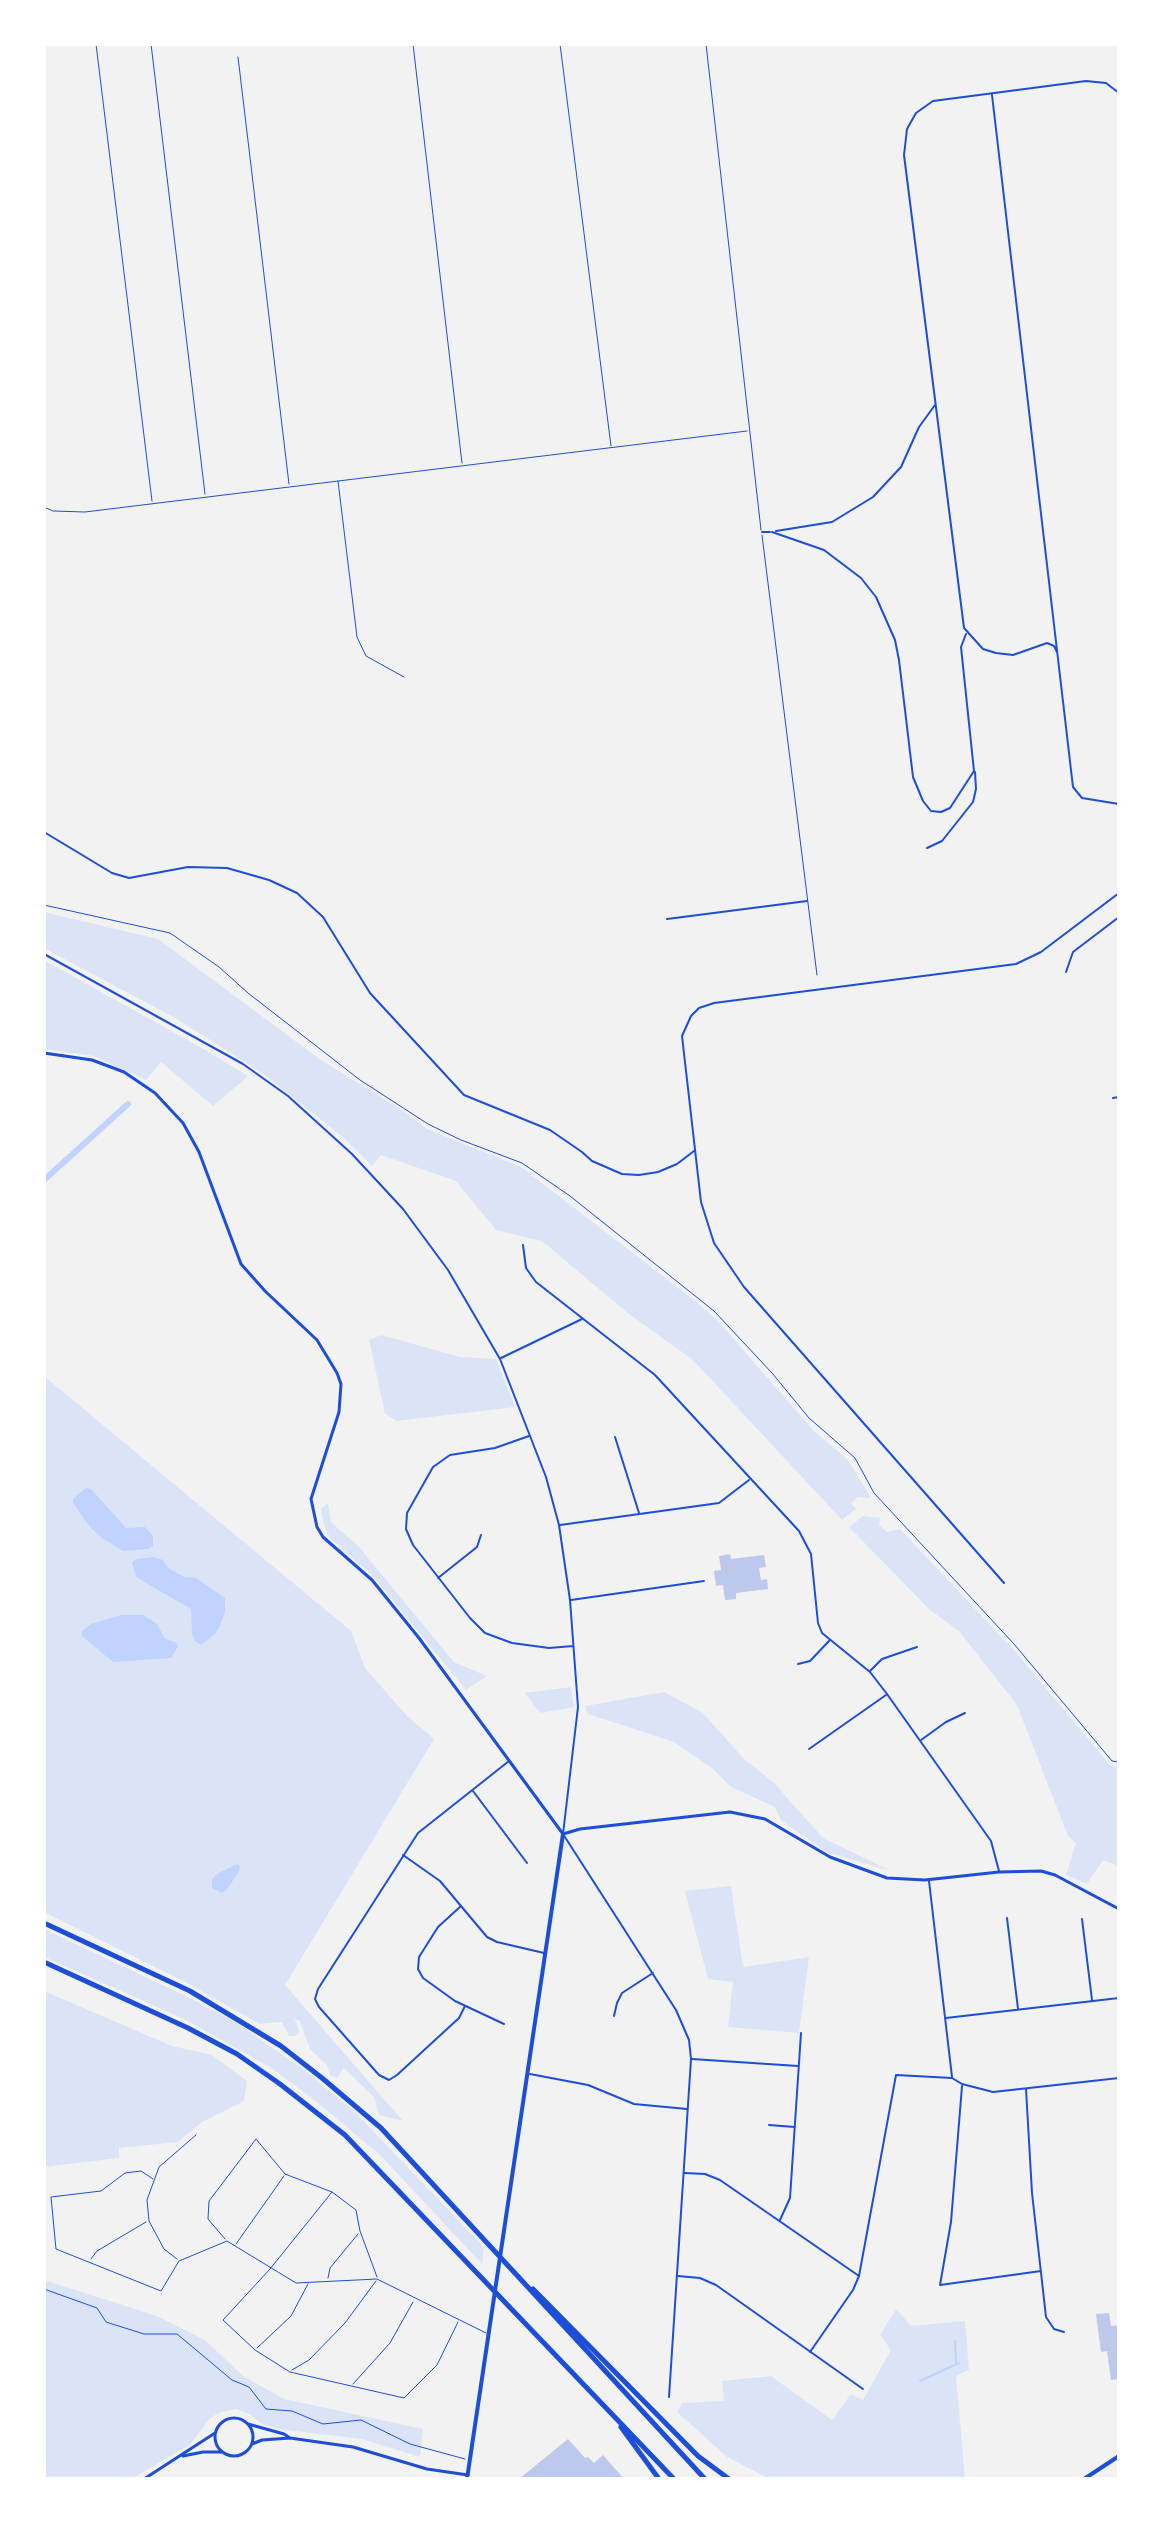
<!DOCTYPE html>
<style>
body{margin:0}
#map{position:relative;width:1163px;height:2523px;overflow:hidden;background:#f2f2f2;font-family:"Archivo Narrow",sans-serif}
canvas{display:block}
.frame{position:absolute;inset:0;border:46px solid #fff;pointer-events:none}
</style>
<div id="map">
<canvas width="1163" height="2523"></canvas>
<div class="frame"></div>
</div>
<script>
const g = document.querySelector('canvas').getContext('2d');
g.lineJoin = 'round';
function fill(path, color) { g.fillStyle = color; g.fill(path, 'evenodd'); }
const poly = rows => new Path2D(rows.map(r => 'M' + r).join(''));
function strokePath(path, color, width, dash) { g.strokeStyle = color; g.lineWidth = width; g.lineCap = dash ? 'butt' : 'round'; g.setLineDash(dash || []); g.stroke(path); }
fill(poly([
 [44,912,158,939,321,1060,402,1110,427,1129,521,1167,694,1300,717,1320,814,1431,848,1460,871,1498,858,1497,851,1503,856,1509,842,1520,693,1360,629,1314,542,1241,496,1230,456,1181,381,1155,372,1166,344,1138,265,1075,177,1019,44,948],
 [44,960,207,1051,248,1076,213,1106,161,1062,146,1080,94,1056,44,1049],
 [381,1335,460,1357,496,1359,515,1407,397,1421,385,1414,369,1340],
 [44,1376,351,1631,365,1668,408,1717,434,1739,285,1985,403,2121,379,2115,374,2097,344,2068,337,2078,330,2075,327,2065,310,2049,300,2021,295,2019,299,2032,295,2036,289,2036,282,2022,260,2024,185,1982,44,1912],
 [328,1503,331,1522,358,1546,454,1662,487,1676,466,1690,374,1577,330,1538,324,1525,321,1509],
 [863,1516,880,1518,879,1525,887,1532,900,1529,1013,1649,1110,1765,1119,1767,1119,1866,1103,1860,1087,1884,1066,1875,1076,1843,1068,1836,1017,1705,959,1631,930,1610,849,1527],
 [571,1687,574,1707,540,1713,525,1693],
 [664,1692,703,1713,743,1758,774,1783,823,1838,891,1871,826,1852,781,1820,775,1807,731,1787,713,1769,674,1742,588,1714,585,1706],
 [731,1886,743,1967,809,1957,799,2033,728,2027,733,1982,708,1979,685,1891],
 [44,1929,190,1998,238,2024,303,2069,356,2113,484,2247,482,2264,380,2155,313,2099,270,2067,182,2018,44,1957],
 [44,1991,172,2046,212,2055,247,2081,244,2101,202,2122,178,2142,119,2148,119,2158,44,2167],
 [44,2280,157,2316,205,2340,243,2376,284,2399,423,2429,420,2457,362,2439,278,2429,262,2424,251,2415,236,2409,221,2412,210,2418,190,2445,131,2479,44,2479],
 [896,2309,911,2326,965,2321,969,2370,956,2376,965,2479,770,2479,727,2457,677,2412,682,2403,724,2401,722,2381,771,2376,832,2420,851,2394,863,2400,891,2350,880,2335]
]), '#dbe4f7');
fill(poly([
 [86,1488,91,1489,126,1528,145,1527,153,1536,153,1546,148,1549,123,1551,102,1538,90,1527,73,1503,73,1499],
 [154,1557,163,1560,168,1568,184,1577,196,1578,225,1598,225,1612,221,1623,215,1634,201,1645,195,1641,192,1634,191,1609,136,1577,132,1562,136,1559],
 [121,1615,143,1615,157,1624,165,1639,176,1642,178,1646,171,1658,113,1662,82,1636,82,1631,91,1624],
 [237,1864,240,1866,239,1871,228,1888,222,1893,212,1888,212,1879,217,1874]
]), '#bfd3fe');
strokePath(poly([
 [955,2341,956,2363],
 [920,2381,959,2363]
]), '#bfd3fe', 2);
strokePath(poly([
 [44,1180,128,1104]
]), '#bfd3fe', 6);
fill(poly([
 [730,1554,731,1559,764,1555,766,1567,759,1568,761,1580,767,1579,768,1589,736,1593,736,1599,725,1600,723,1585,716,1586,714,1571,721,1570,719,1556],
 [1109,2313,1111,2326,1119,2325,1119,2379,1111,2380,1107,2351,1101,2352,1096,2314],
 [568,2439,585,2458,588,2457,594,2463,603,2455,624,2479,519,2479]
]), '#bdc9ec');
strokePath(poly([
 [44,905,170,933,219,967,248,993,360,1080,428,1124,461,1140,522,1163,570,1196,714,1311,772,1373,809,1418,855,1458,874,1493,1014,1644,1112,1761,1119,1762],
 [44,2289,97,2308,106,2322,144,2334,177,2334,232,2380,249,2387,266,2409,292,2411,323,2424,361,2420,410,2444,465,2459]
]), '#1d4ed8', 1);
strokePath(poly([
 [96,44,152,501],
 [151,44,205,494],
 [413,44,462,463],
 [560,44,611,446],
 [706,44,761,530],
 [238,57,289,484],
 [338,481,357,637,366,656,404,677],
 [44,507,53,511,85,512,747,431],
 [762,535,817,975],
 [153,2179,141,2171,125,2173,101,2191,51,2197,56,2249,161,2291,179,2261,227,2241,296,2283,377,2279,486,2333],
 [332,2192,270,2269,223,2320,255,2350,290,2372,404,2398,437,2365,458,2322],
 [225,2239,208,2219,209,2201,256,2139,285,2174,332,2192,356,2210,360,2231,377,2277],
 [236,2244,284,2176],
 [91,2259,97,2251,146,2222],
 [177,2259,164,2249,149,2221,147,2200,159,2167,196,2135],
 [328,2278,330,2268,358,2234],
 [257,2348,291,2316,308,2284],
 [292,2370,309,2360,345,2323,376,2281],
 [353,2384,390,2343,413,2302]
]), '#1d4ed8', 1);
strokePath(poly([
 [992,95,1073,787,1082,798,1119,804],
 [776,531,832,522,873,497,901,467,919,427,935,405],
 [762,532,770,532],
 [772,532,824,550,861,578,876,597,895,640,899,660,913,777,923,801,931,811,941,812,950,808,974,771,961,647,966,634],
 [1057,652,1054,646,1047,643,1013,655,996,653,983,649,964,628,904,155,907,129,916,113,933,101,1086,81,1106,83,1119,93],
 [44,832,112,873,129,878,188,867,227,868,269,880,297,893,323,917,370,993,464,1095,550,1130,582,1152,592,1161,622,1174,639,1175,658,1172,677,1164,694,1151],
 [927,848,942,841,973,802,976,789,975,772],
 [667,919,807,901],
 [44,954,243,1064,288,1096,352,1154,403,1209,448,1270,500,1359,546,1477,559,1525,570,1600,578,1707,563,1834,676,2010,689,2040,691,2059,669,2397],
 [1066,972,1073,952,1119,917],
 [1113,1098,1119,1097],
 [523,1245,526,1268,536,1282,655,1375,799,1531,811,1554,818,1623,822,1633,870,1672,887,1694,991,1841,999,1871],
 [501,1358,582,1319],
 [529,1436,495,1448,450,1455,433,1467,407,1513,406,1529,413,1545,470,1618,485,1633,512,1643,549,1648,573,1646],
 [615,1437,639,1513],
 [560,1525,719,1503,749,1480],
 [438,1578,477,1547,481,1535],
 [1004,1583,744,1287,714,1243,701,1202,682,1036,691,1016,699,1008,714,1003,1016,964,1041,952,1119,893],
 [571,1600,704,1581],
 [798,1664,810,1661,829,1641],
 [870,1671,882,1659,917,1647],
 [921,1740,946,1722,965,1713],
 [809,1749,886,1695],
 [473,1791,527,1863],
 [403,1855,440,1881,487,1937,497,1942,544,1953],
 [929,1881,952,2077],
 [461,1906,438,1927,419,1957,418,1969,423,1978,455,2001,504,2024],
 [1007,1918,1018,2009],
 [1082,1919,1092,2000],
 [465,2006,459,2018,397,2075,389,2080,379,2075,319,2007,315,1999,318,1989,418,1833,509,1761],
 [614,2016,617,2003,622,1993,653,1973],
 [946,2018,1119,1998],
 [692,2059,798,2066],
 [530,2074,588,2085,634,2104,687,2109],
 [962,2086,951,2222,940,2285,1041,2271],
 [1026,2089,1032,2193,1046,2317,1054,2329,1064,2332],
 [769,2125,795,2127],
 [685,2173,705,2174,720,2180,859,2276],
 [780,2220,790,2198,801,2033],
 [678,2276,700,2278,716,2285,863,2389],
 [810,2352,853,2290,859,2276,896,2075,952,2078,962,2084,993,2092,1119,2078]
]), '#1d4ed8', 2);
strokePath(poly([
 [44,1053,92,1060,124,1072,155,1093,183,1123,199,1152,241,1264,265,1291,317,1340,337,1373,341,1384,339,1412,311,1499,317,1527,323,1537,372,1580,419,1638,563,1834,580,1829,730,1812,765,1819,830,1857,887,1878,925,1880,999,1872,1041,1871,1055,1875,1119,1909],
 '215 2437a19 19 0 1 1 38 0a19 19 0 1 1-38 0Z',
 [248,2424,284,2434,290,2438],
 [252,2444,262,2440,290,2438,353,2447,427,2469,468,2475],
 [183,2456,203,2452,222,2452],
 [144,2479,215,2433]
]), '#1d4ed8', 3);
strokePath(poly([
 [467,2479,563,1834]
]), '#1d4ed8', 4);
strokePath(poly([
 [1084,2479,1119,2456]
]), '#1d4ed8', 4);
strokePath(poly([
 [44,1923,190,1991,281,2046,322,2078,381,2128,705,2479],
 [44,1962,188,2028,237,2054,280,2084,345,2135,674,2479],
 [533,2289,698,2456,729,2479],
 [621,2427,659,2479]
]), '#1d4ed8', 5);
</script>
